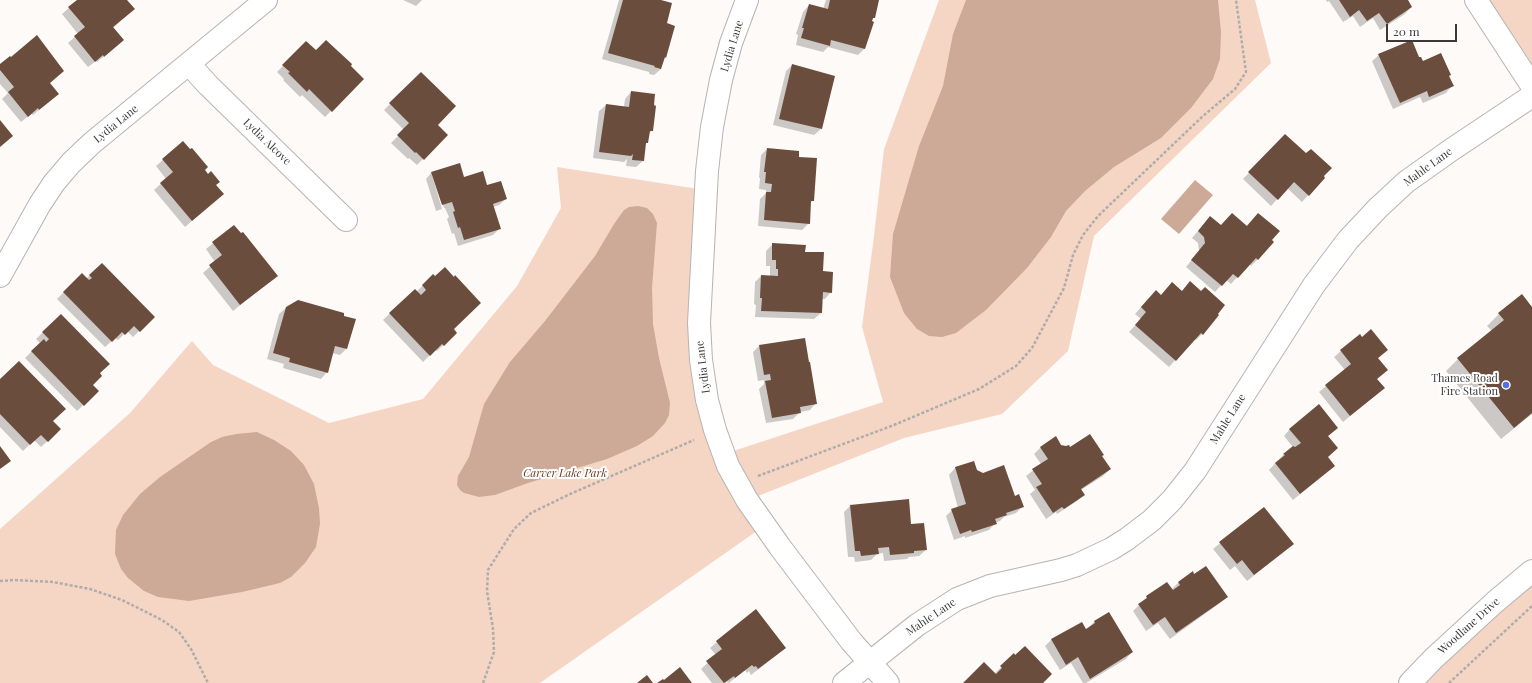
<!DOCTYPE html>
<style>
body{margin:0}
#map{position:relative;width:1532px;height:683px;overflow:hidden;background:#fefaf7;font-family:"Playfair Display",serif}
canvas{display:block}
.scale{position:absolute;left:1386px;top:24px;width:71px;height:18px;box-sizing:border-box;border:2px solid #3b3938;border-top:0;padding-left:5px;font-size:12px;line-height:14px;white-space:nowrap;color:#3b3938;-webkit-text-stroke:3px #fff;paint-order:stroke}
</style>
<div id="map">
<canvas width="1532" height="683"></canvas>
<div class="scale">20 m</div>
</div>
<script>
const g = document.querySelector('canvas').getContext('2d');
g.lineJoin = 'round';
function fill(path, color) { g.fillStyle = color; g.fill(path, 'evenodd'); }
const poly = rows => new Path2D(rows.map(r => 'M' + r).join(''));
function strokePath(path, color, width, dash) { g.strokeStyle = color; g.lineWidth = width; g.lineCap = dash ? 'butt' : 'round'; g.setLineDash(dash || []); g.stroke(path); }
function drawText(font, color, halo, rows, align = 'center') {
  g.font = font + ' "Playfair Display",serif'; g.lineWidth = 4; g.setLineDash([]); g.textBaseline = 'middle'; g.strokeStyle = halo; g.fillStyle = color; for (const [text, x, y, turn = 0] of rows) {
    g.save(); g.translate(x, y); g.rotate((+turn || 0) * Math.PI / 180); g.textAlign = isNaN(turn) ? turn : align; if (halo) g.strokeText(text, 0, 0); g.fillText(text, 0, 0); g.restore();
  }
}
fill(poly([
 [939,0,1255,0,1271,63,1094,236,1068,351,1002,414,904,438,748,500,764,526,540,683,0,683,0,529,130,413,192,341,213,365,329,423,423,399,517,286,561,208,557,167,705,190,699,323,724,454,883,402,862,327,874,236,884,149],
 [1476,0,1532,0,1532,86],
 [1532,571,1532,683,1410,683]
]), '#f5d6c5');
fill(poly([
 [966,0,1218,0,1221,32,1220,59,1213,79,1191,108,1161,138,1114,167,1085,191,1066,211,1051,237,1027,268,986,310,956,333,942,337,929,336,917,329,904,313,890,277,893,234,919,146,943,86,953,34],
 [1195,180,1213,195,1179,234,1161,219],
 [638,206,647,208,653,214,657,223,652,288,653,324,659,358,670,403,669,415,665,423,653,436,637,446,607,459,528,483,495,495,479,497,464,493,460,490,457,485,458,476,469,457,484,404,510,362,545,321,595,256,614,224,624,210,629,207],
 [257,432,274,440,291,451,304,465,314,484,319,508,320,524,316,547,305,563,291,577,280,583,242,592,189,601,158,597,144,591,128,578,121,569,115,554,116,530,123,515,140,494,160,477,211,442,222,437,236,434]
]), '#ccaa97');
fill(poly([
 [78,0,126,0,134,9,113,28,123,40,97,62,96,61,88,67,68,43,78,34,62,14],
 [403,0,422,0,416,6],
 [619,0,657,0,666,24,665,57,663,59,661,69,654,75,649,74,649,72,602,59],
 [826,0,878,0,864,49,858,55,828,47,823,52,796,45,798,35,796,34,803,12,809,5,823,9],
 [1326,0,1406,0,1411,7,1405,14,1380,30,1373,18,1360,27,1353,16,1343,22,1329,1,1327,2],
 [306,42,316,52,363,79,325,117,302,95,300,97,283,80,284,79,277,72],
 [1379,55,1419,59,1422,62,1448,76,1452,86,1446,93,1423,103,1420,97,1393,109,1372,61],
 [792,65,821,129,814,135,773,125,786,71],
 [0,66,49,83,51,100,33,115,31,114,21,122,2,99,8,93,0,84],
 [421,73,436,125,447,135,417,165,409,158,408,159,391,143,404,130,384,110],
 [631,92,652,130,648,135,647,142,645,145,643,161,636,167,626,166,627,159,624,162,593,158,599,111,606,105,624,107,625,99],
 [1285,136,1324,178,1302,202,1287,188,1271,206,1243,179],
 [183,142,223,194,185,227,154,190,166,179,156,166],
 [767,149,798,157,813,200,810,203,809,223,802,230,758,226,760,199,766,193,766,190,759,189,760,178,759,178,761,155],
 [432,172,464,178,487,187,506,199,499,205,493,207,499,229,493,235,458,246,454,233,452,234,447,219,449,217,445,208,444,208,434,175,432,175,442,209,436,211,426,179],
 [1258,214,1273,242,1257,260,1251,266,1249,264,1231,284,1226,280,1215,292,1186,267,1199,251,1198,243,1192,238,1204,224,1221,226,1246,226],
 [234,226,276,276,233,311,203,273,215,262,206,249],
 [773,244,804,253,822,272,831,292,825,299,821,299,821,313,814,319,755,317,756,305,754,304,755,282,761,276,770,276,770,266,766,266,766,251],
 [102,264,153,317,133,337,127,331,118,340,115,338,105,347,57,299,82,274,86,279],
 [433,276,435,277,453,329,456,333,437,351,435,350,423,362,383,320,415,290,417,291],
 [1190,283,1218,315,1202,334,1196,340,1194,339,1169,367,1129,332,1141,319,1135,314,1149,298,1181,292],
 [286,308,346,349,340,355,332,353,327,372,321,379,283,368,284,364,267,359,279,314],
 [1532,308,1532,414,1501,439,1446,371,1458,359,1492,331,1487,326,1499,314],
 [61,315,99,374,92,385,98,391,77,411,25,358,40,343,36,339],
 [1362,338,1387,350,1377,359,1377,379,1384,388,1343,422,1319,392,1345,370,1334,357,1341,351],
 [759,346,816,403,810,410,800,412,793,419,766,423,759,389,764,384,764,380,758,381,753,352],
 [0,380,60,429,41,447,34,440,23,451,0,427],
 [1337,428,1327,437,1327,457,1334,466,1293,500,1269,470,1284,454,1293,447,1284,436,1290,429],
 [1061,446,1101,456,1110,469,1103,476,1081,490,1084,495,1077,501,1057,514,1056,512,1046,519,1030,494,1035,490,1026,476,1041,464,1034,454,1041,447],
 [973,462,976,471,1014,497,1023,506,1016,513,1004,517,1000,521,995,523,989,530,965,538,965,536,954,540,946,516,952,510,958,508,949,475,955,468],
 [850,506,910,526,926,550,919,556,909,557,907,559,884,561,883,553,877,554,871,560,855,562,854,557,848,557,844,512],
 [1263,508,1286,550,1247,581,1235,566,1230,570,1213,549],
 [1194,575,1227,597,1220,603,1170,639,1158,623,1146,631,1133,611,1147,597,1171,590,1179,582],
 [1108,613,1132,652,1126,659,1086,683,1083,683,1071,663,1060,670,1045,646,1051,640,1082,623,1086,630,1094,622],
 [717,642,778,654,751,675,749,671,747,673,745,670,729,683,727,682,725,683,712,683,701,669,716,655,710,648],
 [1014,655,1042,683,964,683,994,674]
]), '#0003');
fill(poly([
 [77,0,127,0,135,9,113,27,124,40,104,57,103,55,95,62,74,36,85,27,68,7],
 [623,0,661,0,672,3,667,23,675,26,666,58,665,57,661,69,654,67,655,66,608,53],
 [830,0,879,0,875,18,873,18,872,21,874,22,865,49,831,40,830,46,801,38,804,28,802,28,809,4,828,9],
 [1339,0,1408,0,1412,7,1387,24,1379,13,1367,21,1359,10,1350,17],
 [37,35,64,71,50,83,59,94,39,110,38,108,28,117,8,92,14,87,0,70,0,64,10,56,11,57],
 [326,40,352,64,351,66,364,79,332,112,309,89,307,92,288,73,290,72,282,65,306,41,316,50],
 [1412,40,1419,57,1421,57,1423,61,1441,53,1451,75,1449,76,1454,86,1429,97,1427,91,1400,103,1378,54],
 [792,64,835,76,822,129,779,119],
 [421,72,456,106,438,125,448,135,424,160,416,152,415,153,397,135,409,123,389,103],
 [631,91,655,94,654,105,656,106,653,131,650,131,648,143,646,143,644,161,632,160,633,154,631,156,599,152,606,104,629,107],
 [0,120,13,136,0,147],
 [1285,134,1306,153,1311,149,1332,168,1324,176,1325,178,1309,196,1294,182,1278,200,1248,172],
 [183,141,190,149,192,148,208,167,205,170,208,174,211,171,220,182,216,185,224,194,192,221,160,183,173,172,162,159],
 [767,148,799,151,799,157,817,158,814,201,811,201,810,224,764,220,766,192,771,192,772,184,765,183,766,172,764,172],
 [460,163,464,177,483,171,487,185,501,181,507,199,493,204,501,229,464,240,460,227,458,228,453,212,455,211,452,202,442,205,431,172],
 [1232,213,1247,226,1258,213,1280,231,1272,240,1274,242,1258,260,1256,258,1238,278,1233,274,1222,286,1191,260,1205,243,1204,237,1198,231,1210,216,1221,225],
 [234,225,241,233,243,232,278,276,240,305,209,265,222,255,212,242],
 [772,243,806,245,805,252,824,252,823,271,833,272,832,293,823,292,822,313,761,311,762,298,760,298,761,275,778,276,778,269,776,269,776,260,772,260],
 [102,263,155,317,140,332,134,326,125,335,122,332,112,342,63,292,82,273,89,280,92,278,89,275],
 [445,267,454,277,455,275,481,303,454,329,457,333,444,346,442,344,430,356,389,313,415,289,421,295,426,290,422,285,433,274,435,276],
 [1190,281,1201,291,1205,287,1225,305,1218,314,1219,315,1203,335,1201,333,1176,361,1135,325,1146,312,1141,307,1156,290,1161,295,1172,282,1182,291],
 [1522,294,1532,307,1532,413,1514,428,1457,358,1504,320,1498,313],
 [298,300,344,313,344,316,356,319,347,349,335,346,328,373,289,362,290,358,273,353,286,307],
 [61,314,110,364,100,373,102,376,93,385,99,391,84,406,31,351,44,339,46,342,49,339,42,332],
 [1371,329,1388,350,1378,358,1388,370,1377,379,1385,388,1350,416,1325,385,1351,364,1340,350,1360,334,1362,337],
 [805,338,809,362,810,362,817,404,800,407,801,413,772,418,765,381,771,380,770,374,764,375,759,345],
 [19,361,66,409,53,421,61,429,48,442,41,435,30,445,0,414,0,379],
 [1319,404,1338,428,1328,436,1338,448,1328,457,1335,466,1300,494,1275,463,1285,455,1283,454,1293,446,1295,447,1301,443,1289,429],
 [1090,434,1104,455,1102,456,1111,469,1081,489,1085,495,1064,509,1062,507,1053,513,1036,487,1042,484,1032,469,1048,459,1040,447,1056,436,1061,445,1066,446,1069,445,1070,447],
 [0,446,11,461,0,469],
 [974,461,977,470,983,473,1004,465,1015,496,1019,494,1024,507,1006,513,1007,515,995,519,997,524,972,532,971,530,960,534,951,509,966,504,955,467],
 [909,499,911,524,924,523,927,550,914,551,914,553,890,555,889,547,878,548,879,554,861,556,860,551,855,551,850,505],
 [1264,507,1294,544,1254,575,1242,560,1237,564,1219,542],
 [1206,566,1228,597,1176,633,1165,617,1153,625,1138,604,1147,598,1146,596,1167,582,1173,590,1180,585,1178,582,1193,571,1194,574],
 [756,609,786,648,758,669,756,666,754,667,752,665,735,678,734,676,724,683,706,661,722,649,716,641],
 [1109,612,1133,652,1090,679,1078,657,1066,665,1051,639,1082,622,1086,629,1095,623,1094,621],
 [1025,646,1052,674,1043,683,963,683,984,662,996,674,1002,668,1000,666,1014,653,1015,655],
 [680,667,692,683,657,683,663,679,664,680],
 [647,675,653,683,637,683]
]), '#6b4d3d');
const minor = poly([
 [747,0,731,43,721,80,712,127,707,171,699,323,701,360,707,400,715,430,728,466,747,500,780,547,851,641,888,683],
 [1476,0,1532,86],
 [189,64,208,85,346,220],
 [0,276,40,204,54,183,71,163,92,143,266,0],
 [844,683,917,625,957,599,990,586,1061,570,1077,565,1111,549,1127,539,1152,520,1172,500,1195,471,1314,285,1348,240,1378,208,1406,182,1451,150,1532,96],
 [1410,683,1433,659,1495,602,1532,571]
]);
strokePath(minor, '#b7b3b1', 24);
strokePath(poly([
 [758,476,894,425,979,389,1016,366,1032,348,1064,288,1073,255,1083,235,1098,216,1203,116,1235,89,1246,72,1236,0],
 [0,581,14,580,53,582,90,589,122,600,162,620,179,632,191,649,208,683],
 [483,683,494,652,493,629,487,591,488,570,514,529,531,513,568,495,694,440],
 [1449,683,1532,606]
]), '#afaca9', 2.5, [3, 2]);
strokePath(minor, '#fff', 22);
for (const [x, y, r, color] of [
 [1506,385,4,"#546ee4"]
]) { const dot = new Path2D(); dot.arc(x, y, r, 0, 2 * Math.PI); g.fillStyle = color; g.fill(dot); strokePath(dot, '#fff', 1.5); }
drawText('11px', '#3b3938', '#fff', [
 ["Lydia Lane",732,46,-73],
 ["Lydia Lane",116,124,-39],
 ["Lydia Alcove",267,142,44],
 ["Mahle Lane",1428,167,-36],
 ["Lydia Lane",703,367,-97],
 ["Mahle Lane",1228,419,-58],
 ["Mahle Lane",931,617,-34],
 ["Woodlane Drive",1469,626,-42]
]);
drawText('11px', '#3b3938', '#fff', [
 ["Thames Road",1498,379],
 ["Fire Station",1498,392]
], 'right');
drawText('italic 11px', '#683a1d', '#fff', [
 ["Carver Lake Park",565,474]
]);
</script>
